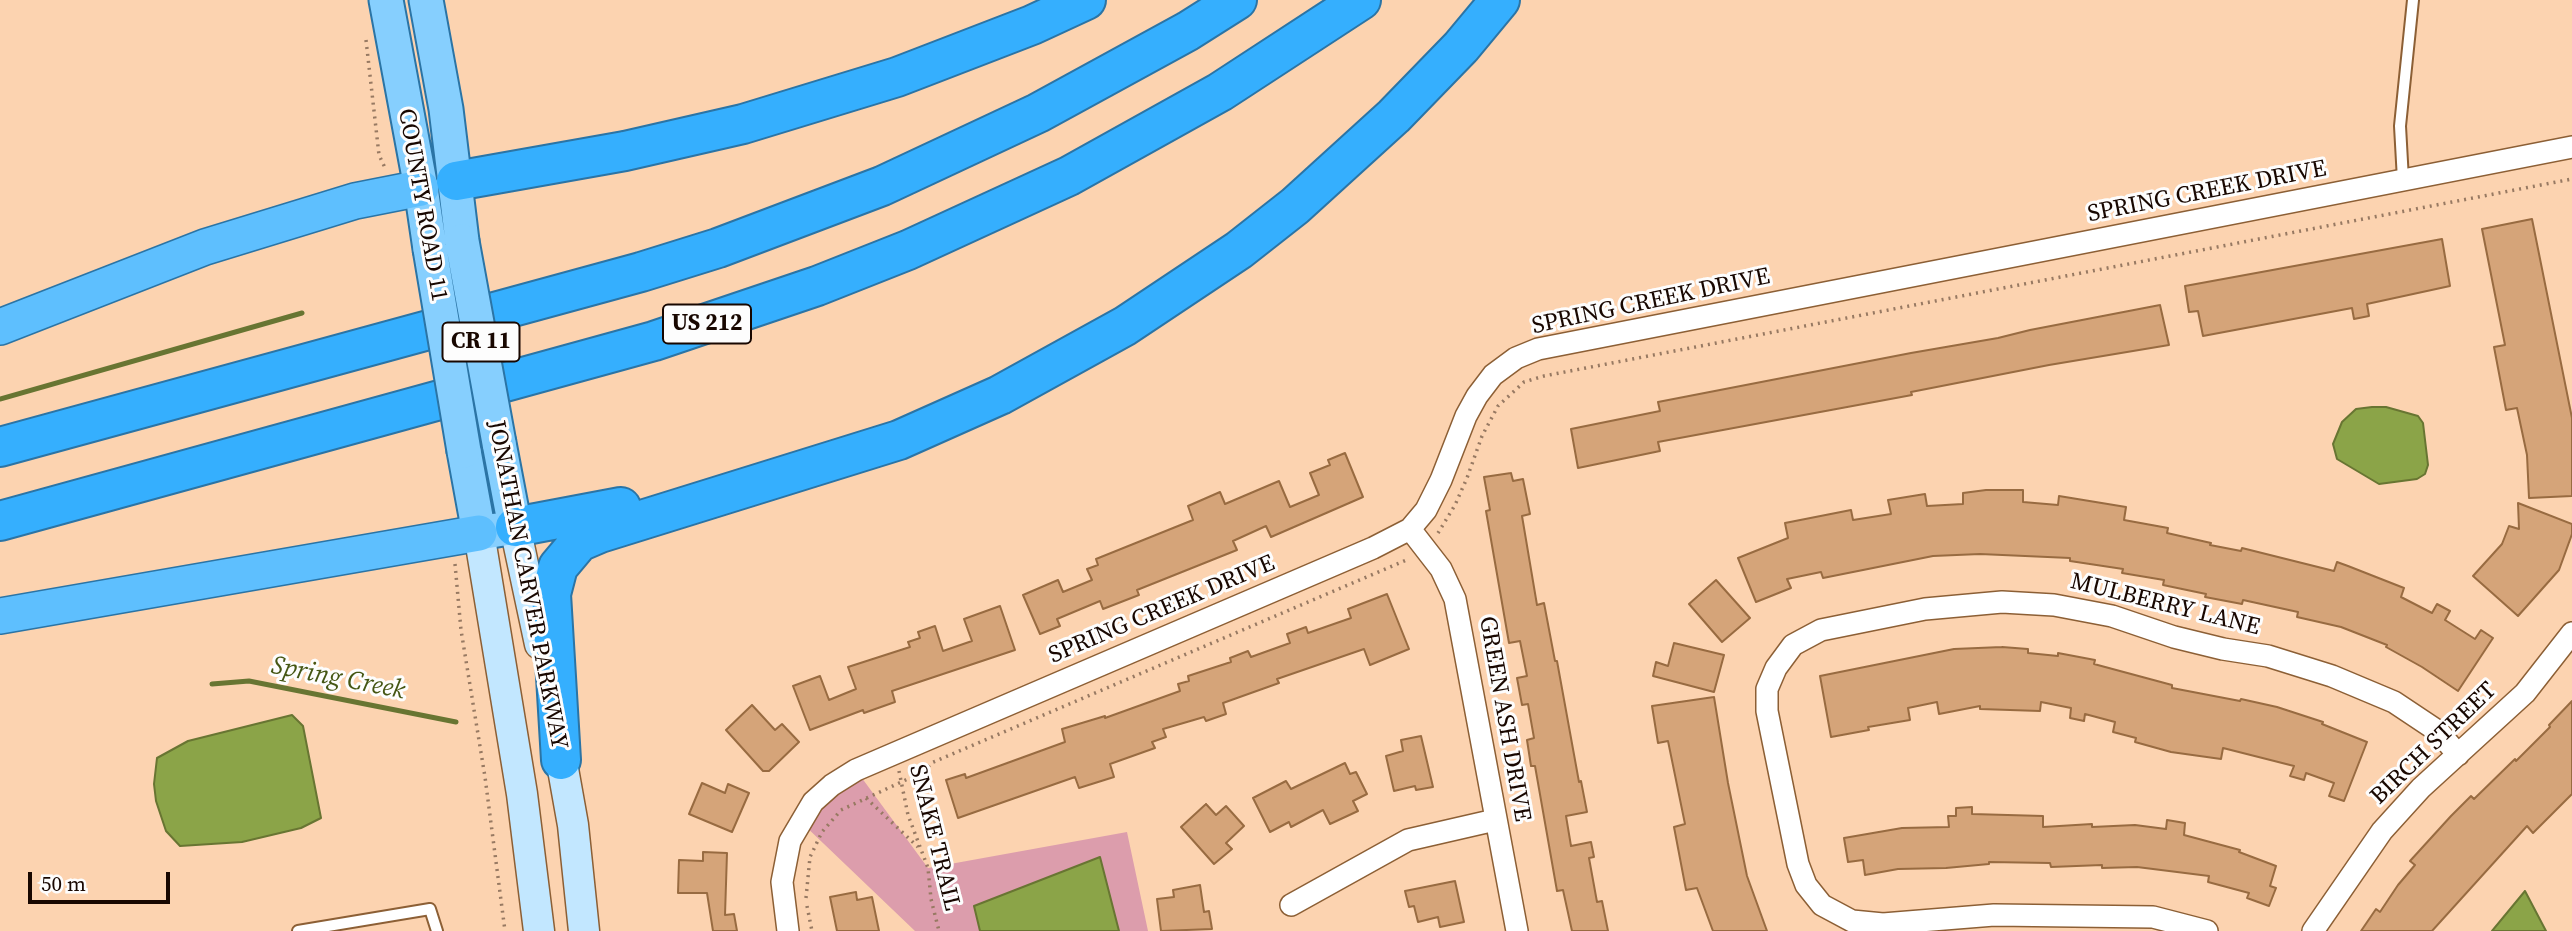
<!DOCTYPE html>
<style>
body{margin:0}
#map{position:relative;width:2572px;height:931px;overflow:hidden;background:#fcd3b0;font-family:"Source Serif 4",serif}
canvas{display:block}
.scale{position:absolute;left:28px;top:872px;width:142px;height:32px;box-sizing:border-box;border:4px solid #180700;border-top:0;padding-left:9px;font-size:21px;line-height:24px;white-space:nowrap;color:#180700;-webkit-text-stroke:5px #fdfdfd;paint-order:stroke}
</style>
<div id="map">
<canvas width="2572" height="931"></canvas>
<div class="scale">50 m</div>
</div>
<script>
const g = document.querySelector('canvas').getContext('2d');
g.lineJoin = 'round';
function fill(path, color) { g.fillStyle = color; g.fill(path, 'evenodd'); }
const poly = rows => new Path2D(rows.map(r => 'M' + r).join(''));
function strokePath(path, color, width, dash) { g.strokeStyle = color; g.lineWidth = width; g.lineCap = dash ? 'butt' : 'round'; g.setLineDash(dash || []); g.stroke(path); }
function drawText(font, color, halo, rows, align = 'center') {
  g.font = font + ' "Source Serif 4",serif'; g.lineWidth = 6; g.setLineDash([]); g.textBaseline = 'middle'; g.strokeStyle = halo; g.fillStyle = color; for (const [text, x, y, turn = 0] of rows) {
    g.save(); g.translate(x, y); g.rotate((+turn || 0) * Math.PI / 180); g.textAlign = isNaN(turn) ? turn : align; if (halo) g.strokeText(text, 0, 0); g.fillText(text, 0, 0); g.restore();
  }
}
fill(poly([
 [856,770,928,868,1127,832,1148,931,915,931,801,822]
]), '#dc9dac');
const water = poly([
 [2372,407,2386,407,2418,416,2423,423,2428,465,2425,474,2417,479,2379,484,2337,459,2333,444,2342,422,2356,409,2372,407],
 [292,715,303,726,321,818,301,828,242,842,180,846,166,831,156,801,154,784,157,758,188,741,292,715],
 [1100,857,1119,931,980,931,974,906,1100,857],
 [2525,891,2546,931,2492,931,2525,891]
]);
fill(water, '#8ba448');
strokePath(water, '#687532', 2);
strokePath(poly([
 [0,399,302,313],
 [212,684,249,681,456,722]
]), '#687532', 5);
const building = poly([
 [2532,219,2572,418,2572,496,2529,498,2527,455,2517,408,2506,410,2494,347,2505,345,2482,229,2532,219],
 [2442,239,2450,286,2367,304,2369,316,2354,319,2352,308,2203,336,2198,311,2189,312,2185,286,2442,239],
 [2160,305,2169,345,2049,365,1911,392,1912,395,1658,442,1660,451,1578,468,1571,429,1660,411,1658,402,1911,353,1998,338,2030,330,2160,305],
 [1345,453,1363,497,1271,537,1266,526,1233,541,1237,550,1137,590,1139,595,1103,609,1100,601,1057,619,1060,626,1040,634,1023,595,1058,580,1063,592,1092,580,1087,569,1098,565,1096,559,1193,520,1188,506,1220,492,1225,504,1279,481,1290,507,1319,495,1310,473,1330,465,1328,460,1345,453],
 [1511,473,1513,481,1523,479,1530,514,1522,516,1537,605,1544,603,1555,661,1557,661,1579,782,1581,781,1587,812,1566,816,1571,846,1591,842,1594,857,1589,858,1597,902,1602,901,1608,931,1572,931,1563,890,1557,891,1535,766,1531,766,1527,740,1534,738,1528,704,1522,705,1517,678,1527,676,1520,641,1509,643,1486,511,1490,510,1484,477,1511,473],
 [1986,490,2023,490,2023,502,2058,505,2059,496,2126,507,2124,520,2168,528,2167,533,2211,543,2210,545,2241,551,2242,548,2334,571,2337,562,2348,566,2404,588,2401,597,2432,613,2437,604,2450,611,2445,620,2475,639,2481,630,2493,638,2458,691,2422,667,2386,647,2387,645,2341,627,2297,617,2298,612,2243,600,2242,604,2205,597,2206,594,2163,585,2164,580,2122,573,2123,569,2070,561,2070,558,1980,554,1933,556,1823,578,1821,572,1787,579,1791,588,1756,602,1738,558,1788,538,1785,523,1851,510,1853,520,1891,514,1888,500,1925,494,1927,506,1963,504,1963,493,1986,490],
 [2518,503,2572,524,2572,534,2559,570,2518,616,2473,576,2502,544,2509,526,2519,529,2518,503],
 [1716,580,1750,618,1722,642,1689,604,1716,580],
 [1387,594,1409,649,1370,665,1364,649,1277,679,1279,683,1223,703,1226,714,1206,721,1204,717,1163,729,1166,737,1152,742,1155,748,1110,764,1114,777,1079,788,1075,777,958,818,946,780,965,774,966,778,1065,742,1062,729,1105,716,1105,718,1180,691,1178,684,1189,681,1188,676,1231,662,1230,658,1248,651,1251,657,1290,643,1287,634,1306,627,1308,633,1351,618,1348,609,1387,594],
 [1000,606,1015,650,892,691,895,702,864,713,863,710,810,730,793,686,820,676,829,700,856,689,848,667,910,647,908,642,920,638,918,632,935,626,943,651,972,641,964,619,1000,606],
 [1674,643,1724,655,1714,692,1653,676,1656,662,1668,666,1674,643],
 [2002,647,2028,649,2028,653,2058,656,2058,653,2095,660,2094,664,2172,685,2172,688,2240,701,2241,699,2277,707,2323,722,2322,724,2367,742,2344,801,2329,796,2334,783,2306,773,2304,780,2290,776,2294,766,2223,748,2221,759,2171,752,2135,742,2136,738,2113,732,2115,722,2085,714,2084,721,2070,718,2071,708,2041,702,2040,711,1980,709,1980,706,1939,714,1937,702,1908,708,1910,720,1868,727,1869,730,1831,737,1820,676,1954,649,2002,647],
 [1714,697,1728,783,1747,876,1767,931,1713,931,1697,888,1686,890,1674,827,1685,824,1668,741,1658,743,1652,706,1714,697],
 [2572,701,2572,794,2533,833,2527,826,2432,931,2361,931,2376,909,2380,912,2398,885,2415,865,2410,861,2451,816,2471,796,2474,799,2515,759,2516,761,2550,727,2549,725,2572,701],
 [752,705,775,730,782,724,799,742,769,771,763,771,726,730,752,705],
 [1421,736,1433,787,1416,790,1415,786,1394,791,1386,756,1403,751,1401,740,1421,736],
 [1345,763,1350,774,1356,772,1367,794,1353,801,1358,811,1330,824,1323,810,1291,827,1289,822,1270,832,1253,798,1286,781,1291,789,1345,763],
 [702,783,725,793,728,784,749,793,732,832,689,814,702,783],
 [1206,804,1216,815,1226,806,1244,826,1226,843,1232,849,1214,864,1181,827,1206,804],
 [1972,807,1972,814,2043,816,2043,827,2092,824,2092,827,2135,825,2166,829,2167,820,2185,823,2184,835,2240,850,2239,852,2276,866,2270,886,2276,888,2269,906,2247,898,2249,893,2208,882,2209,876,2137,867,2102,868,2102,865,2051,867,2050,863,1989,862,1989,864,1946,868,1898,869,1865,875,1863,860,1848,862,1844,838,1902,828,1949,827,1948,816,1956,816,1956,808,1972,807],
 [703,852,727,853,725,915,734,914,737,931,713,931,707,893,678,893,679,860,703,861,703,852],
 [1455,881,1464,922,1440,927,1438,917,1418,922,1414,906,1409,907,1405,891,1455,881],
 [1200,885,1204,912,1209,911,1212,929,1161,931,1157,899,1174,897,1173,890,1200,885],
 [856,892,857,900,872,897,879,931,837,931,830,897,856,892]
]);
fill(building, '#d5a479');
strokePath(building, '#986b41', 2);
const service = poly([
 [2403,180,2400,126,2413,0],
 [298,931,430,909,437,931]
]);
const minor = poly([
 [1410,529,1441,569,1455,599,1517,931],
 [1291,905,1408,840,1495,820],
 [788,931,782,882,790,841,813,802,832,785,856,770,1373,548,1410,529,1426,510,1441,480,1466,416,1477,396,1493,375,1516,358,1538,349,2572,147],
 [2207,931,2153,917,1994,915,1883,924,1852,921,1822,905,1806,885,1798,864,1767,711,1767,689,1776,668,1793,645,1821,630,1925,609,2002,602,2054,605,2112,616,2174,637,2223,649,2268,656,2332,676,2394,702,2439,732,2458,755],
 [2313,931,2382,831,2421,788,2525,693,2572,633]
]);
const secondary = poly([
 [515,527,540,644],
 [479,533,522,794,539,931],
 [558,741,573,825,584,931]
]);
const primary = poly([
 [386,0,421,188,430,249],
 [426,0,446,109,462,241],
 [464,451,479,533,515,527,499,443]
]);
const trunk = poly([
 [0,327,205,247,355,201,421,188],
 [0,616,479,533]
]);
const motorway = poly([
 [456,181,625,151,743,124,897,77,1032,25,1086,0],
 [0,447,641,272,718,248,882,186,1038,113,1188,31,1237,0],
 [0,521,654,341,817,286,908,250,1069,176,1220,92,1361,0],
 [515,527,621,507],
 [561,760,551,594,558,567,579,542,600,533,899,440,1000,395,1125,326,1239,250,1295,206,1394,116,1461,47,1500,0]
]);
strokePath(service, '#8c5f35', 14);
strokePath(minor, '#8c5f35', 24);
strokePath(secondary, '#8c5f35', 33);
strokePath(primary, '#2b74a5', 37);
strokePath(trunk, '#2b74a5', 38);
strokePath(motorway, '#2b74a5', 42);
strokePath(poly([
 [366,40,379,155,386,170],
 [1438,533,1455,505,1467,478,1482,436,1498,406,1524,382,1544,376,2572,179],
 [455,564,461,630,485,777,505,931],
 [899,771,908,815,928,868,931,899,939,931],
 [866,798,918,847],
 [806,898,810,857,822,832,841,810,925,771,931,763,1409,559],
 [807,906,812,931]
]), '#977962', 3.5, [2, 5]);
strokePath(service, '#fff', 10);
strokePath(minor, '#fff', 21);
strokePath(secondary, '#c2e7ff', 30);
strokePath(primary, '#86cffe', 33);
strokePath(trunk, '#5ebffe', 35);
strokePath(motorway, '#35affe', 38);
const primaryBridge = poly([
 [462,241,499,443],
 [430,249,464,451]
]);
strokePath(primaryBridge, '#2b74a5', 37, []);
strokePath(primaryBridge, '#86cffe', 33);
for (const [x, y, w] of [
 [707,324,88],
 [481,342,77]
]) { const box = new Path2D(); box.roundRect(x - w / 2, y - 19.5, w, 39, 5); g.fillStyle = '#fdfdfd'; g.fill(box); strokePath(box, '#180700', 2); }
drawText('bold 23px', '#180700', null, [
 ["US 212",707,324],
 ["CR 11",481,342]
]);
drawText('24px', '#180700', '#fdfdfd', [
 ["SPRING CREEK DRIVE",2207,192,-11],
 ["COUNTY ROAD 11",422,205,80],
 ["SPRING CREEK DRIVE",1651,302,-12],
 ["JONATHAN CARVER PARKWAY",527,585,79],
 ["MULBERRY LANE",2165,605,14],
 ["SPRING CREEK DRIVE",1162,610,-23],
 ["GREEN ASH DRIVE",1504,719,80],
 ["BIRCH STREET",2434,744,-44],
 ["SNAKE TRAIL",934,838,76]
]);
drawText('italic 26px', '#455613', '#fdfdfd', [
 ["Spring Creek",338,679,11]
]);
</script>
